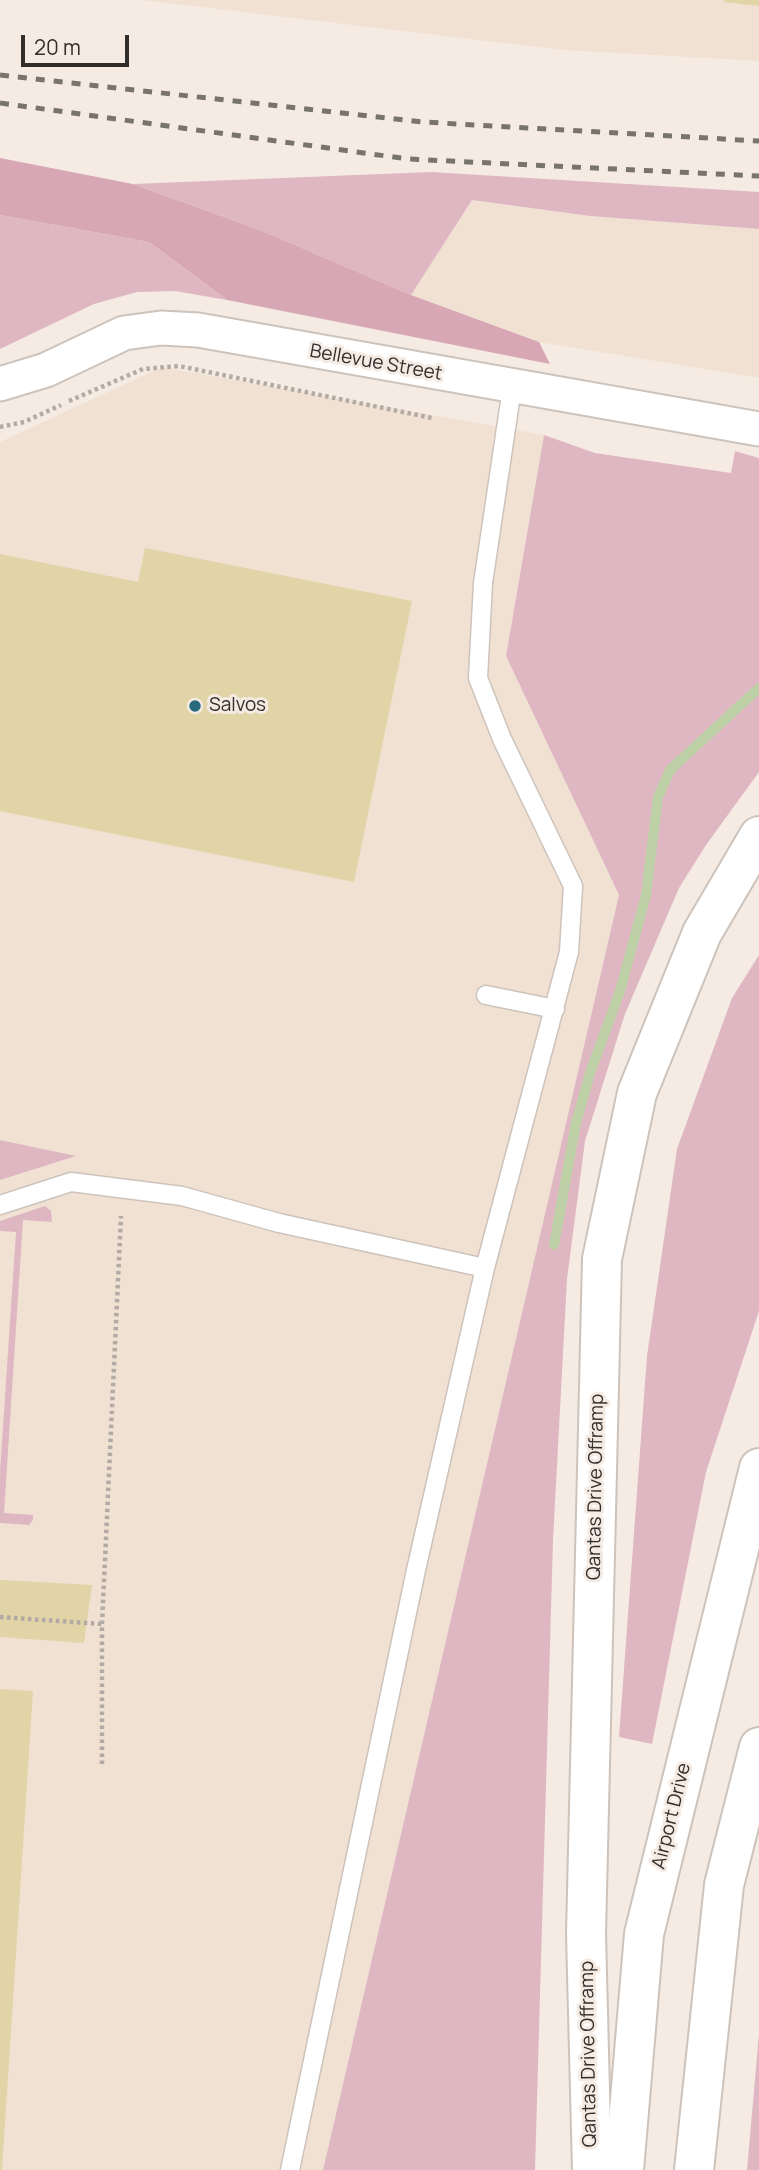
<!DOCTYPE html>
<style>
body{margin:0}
#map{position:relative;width:759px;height:2170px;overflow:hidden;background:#f5ebe3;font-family:Manrope,sans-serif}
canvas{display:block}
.scale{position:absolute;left:21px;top:35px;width:108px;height:32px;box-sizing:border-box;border:4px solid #322e2b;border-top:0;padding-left:9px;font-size:21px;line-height:24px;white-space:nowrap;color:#322e2b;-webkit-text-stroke:5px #f5ebe3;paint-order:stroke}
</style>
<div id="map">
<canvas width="759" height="2170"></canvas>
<div class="scale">20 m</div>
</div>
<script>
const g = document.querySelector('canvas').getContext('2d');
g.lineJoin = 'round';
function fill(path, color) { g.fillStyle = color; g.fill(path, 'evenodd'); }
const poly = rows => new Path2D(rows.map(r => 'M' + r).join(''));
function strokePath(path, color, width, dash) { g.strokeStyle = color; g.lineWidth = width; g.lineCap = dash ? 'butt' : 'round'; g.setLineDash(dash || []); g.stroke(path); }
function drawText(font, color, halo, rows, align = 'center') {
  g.font = font + ' Manrope,sans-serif'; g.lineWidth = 6; g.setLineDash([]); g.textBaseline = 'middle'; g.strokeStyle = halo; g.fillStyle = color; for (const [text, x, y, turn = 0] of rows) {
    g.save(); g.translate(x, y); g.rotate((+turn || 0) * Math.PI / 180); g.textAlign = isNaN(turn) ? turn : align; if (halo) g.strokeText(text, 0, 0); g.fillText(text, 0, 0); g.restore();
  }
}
fill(poly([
 [142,0,759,0,759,61,563,50],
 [472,200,590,216,759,229,759,378,539,342,411,295],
 [162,367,544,435,506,656,619,895,323,2170,0,2170,0,442]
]), '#f1e1d3');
fill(poly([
 [431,172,759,192,759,229,590,216,472,200,411,295,260,230,133,184],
 [0,215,149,242,227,300,175,291,137,292,94,304,0,349],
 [544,435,595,453,731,473,735,451,759,458,759,772,706,845,679,888,625,1014,585,1141,567,1279,553,1540,535,2170,323,2170,619,895,506,656],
 [759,955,759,1311,706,1472,652,1744,619,1737,647,1356,677,1149,732,998],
 [0,1140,76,1156,0,1180],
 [45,1206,51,1211,52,1222,23,1220,4,1513,33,1515,33,1520,29,1525,0,1523,0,1471,16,1232,0,1231,0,1221],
 [759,2034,759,2170,747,2170]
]), '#deb7c3');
fill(poly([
 [0,158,133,184,260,230,411,295,539,342,550,364,227,300,149,242,0,215]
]), '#d8a7b6');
strokePath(poly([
 [554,1245,576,1123,590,1073,620,991,646,895,658,797,670,770,759,688]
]), '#bed0a5', 10);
fill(poly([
 [724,0,759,0,759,6,724,2],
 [145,548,412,601,354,882,0,811,0,554,138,582],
 [0,1580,92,1585,84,1643,0,1637],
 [0,1689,33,1691,2,2170,0,2170]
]), '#e1d4a7');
const service = poly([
 [486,995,555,1009],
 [0,1205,71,1182,182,1196,279,1223,485,1268],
 [290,2170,416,1570,485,1268,569,952,573,886,502,739,478,678,483,583,512,388]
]);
const minor = poly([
 [0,384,46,370,124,333,161,328,198,330,759,429]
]);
const trunk = poly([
 [592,2170,586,1934,602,1259,637,1093,702,933,759,836],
 [694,2170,724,1885,759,1747]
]);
const motorway = poly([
 [624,2170,644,1934,759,1468]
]);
strokePath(service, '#cdc3bb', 21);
strokePath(minor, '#cdc3bb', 37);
strokePath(trunk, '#cdc3bb', 42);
strokePath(motorway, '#cdc3bb', 42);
strokePath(poly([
 [69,401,143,369,179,366,432,418],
 [0,427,24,422,61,405],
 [0,1617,102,1624],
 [102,1764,102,1624,121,1216]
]), '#b2aaa4', 4.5, [3.5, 3.5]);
strokePath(service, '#fff', 18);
strokePath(minor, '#fff', 33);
strokePath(trunk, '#fff', 38);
strokePath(motorway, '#fff', 38);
strokePath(poly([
 [0,75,423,122,759,141],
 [0,103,408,159,759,176]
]), '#79736e', 5, [9, 9]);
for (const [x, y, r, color] of [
 [195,706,7,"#29697d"]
]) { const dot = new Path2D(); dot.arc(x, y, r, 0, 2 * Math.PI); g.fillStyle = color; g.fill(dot); strokePath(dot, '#f5ebe3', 2.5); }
drawText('19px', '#322e2b', '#f5ebe3', [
 ["Bellevue Street",376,363,10],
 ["Qantas Drive Offramp",596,1487,-89],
 ["Airport Drive",672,1816,-76],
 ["Qantas Drive Offramp",589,2054,-91]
]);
drawText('19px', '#322e2b', '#f5ebe3', [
 ["Salvos",209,706]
], 'left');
</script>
